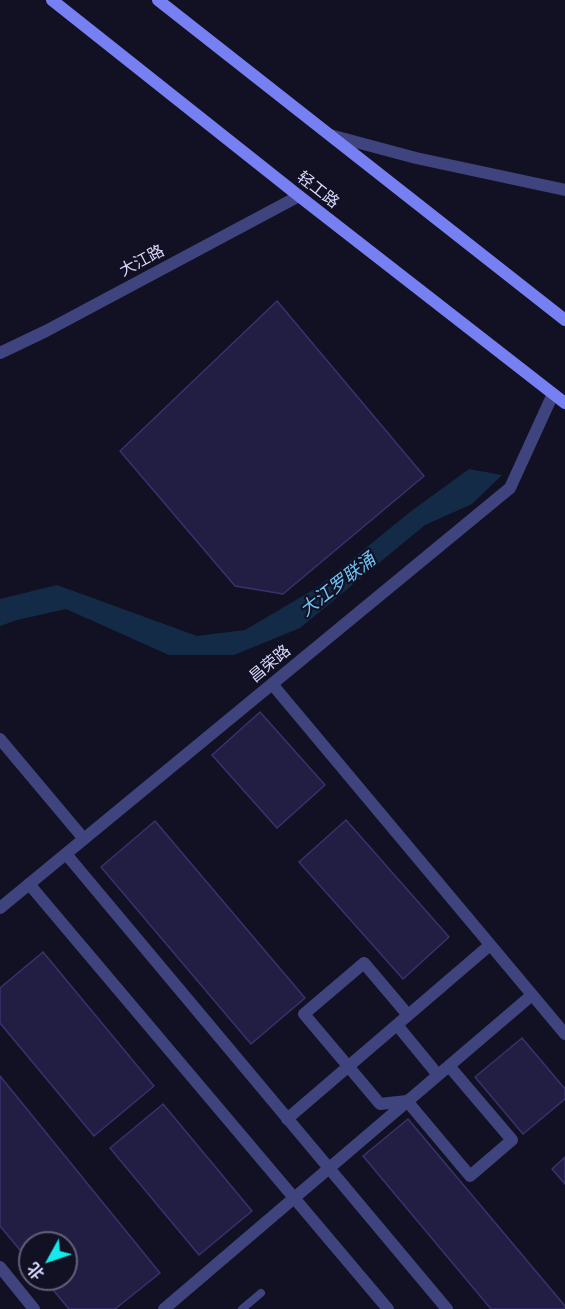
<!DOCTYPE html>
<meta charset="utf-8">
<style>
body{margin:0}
#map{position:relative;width:565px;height:1309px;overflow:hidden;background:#121124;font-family:Inter,"Noto Sans SC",sans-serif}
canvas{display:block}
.north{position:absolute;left:18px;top:1231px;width:60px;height:60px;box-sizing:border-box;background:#121124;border:2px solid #61607a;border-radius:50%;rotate:230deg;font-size:16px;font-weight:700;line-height:24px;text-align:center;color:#d7d7fb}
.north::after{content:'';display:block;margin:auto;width:21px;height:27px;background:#14eae9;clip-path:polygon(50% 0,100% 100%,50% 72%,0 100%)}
</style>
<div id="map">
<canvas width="565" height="1309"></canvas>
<div class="north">北</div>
</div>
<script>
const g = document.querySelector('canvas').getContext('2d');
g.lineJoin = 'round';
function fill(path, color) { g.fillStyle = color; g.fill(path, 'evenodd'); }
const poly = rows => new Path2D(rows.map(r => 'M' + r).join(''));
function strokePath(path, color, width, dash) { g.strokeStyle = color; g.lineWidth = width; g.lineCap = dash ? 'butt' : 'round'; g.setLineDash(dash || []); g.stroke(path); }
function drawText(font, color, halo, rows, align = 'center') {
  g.font = font + ' Inter,"Noto Sans SC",sans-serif'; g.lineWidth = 4.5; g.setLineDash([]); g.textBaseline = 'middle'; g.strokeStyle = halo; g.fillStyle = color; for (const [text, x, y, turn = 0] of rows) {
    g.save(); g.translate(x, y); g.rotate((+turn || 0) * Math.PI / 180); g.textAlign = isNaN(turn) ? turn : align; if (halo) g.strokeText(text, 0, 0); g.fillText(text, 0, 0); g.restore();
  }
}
fill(poly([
 [469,469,502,475,472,504,425,525,300,628,234,655,169,655,66,609,17,620,0,626,0,599,57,585,197,636,245,630,318,587,410,512]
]), '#132b46');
const building = poly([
 [277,301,424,476,283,594,235,586,120,451,277,301],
 [260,712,325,785,277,828,212,755,260,712],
 [346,820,449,937,403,979,299,862,346,820],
 [155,821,305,998,251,1044,101,867,155,821],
 [43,952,154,1086,94,1136,0,1023,0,988,43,952],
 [522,1038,565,1089,565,1099,523,1134,475,1077,522,1038],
 [0,1076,160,1273,115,1309,69,1309,44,1279,66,1279,66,1243,30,1243,30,1262,0,1226,0,1076],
 [163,1104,252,1211,199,1255,110,1148,163,1104],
 [408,1119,565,1306,565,1309,491,1309,363,1156,408,1119],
 [565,1157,565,1184,552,1169,565,1157]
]);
fill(building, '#221e43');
strokePath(building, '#38326d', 1.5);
strokePath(poly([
 [242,1309,261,1293]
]), '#40447e', 8);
strokePath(poly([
 [330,135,416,158,565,190],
 [272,684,565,1034],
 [0,739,84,839],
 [66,854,447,1309],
 [29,884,388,1309],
 [408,1015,364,963,304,1014,380,1104,407,1101,470,1176,512,1140,449,1066],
 [397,1025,438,1075],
 [287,1119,490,945],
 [0,1267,34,1309],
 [164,1309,532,995]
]), '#40447e', 12);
strokePath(poly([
 [0,353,46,331,299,196],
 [0,908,510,488,553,394]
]), '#40447e', 12);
strokePath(poly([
 [52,0,299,196,565,403],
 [158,0,565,320]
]), '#7680f3', 12);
drawText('16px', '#d7d7fb', '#121124', [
 ["轻工路",318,190,38],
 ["大江路",142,261,-28],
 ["昌荣路",270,664,-40]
]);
drawText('italic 18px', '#6ec3f2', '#121124', [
 ["大江罗联涌",338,585,-38]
]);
</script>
